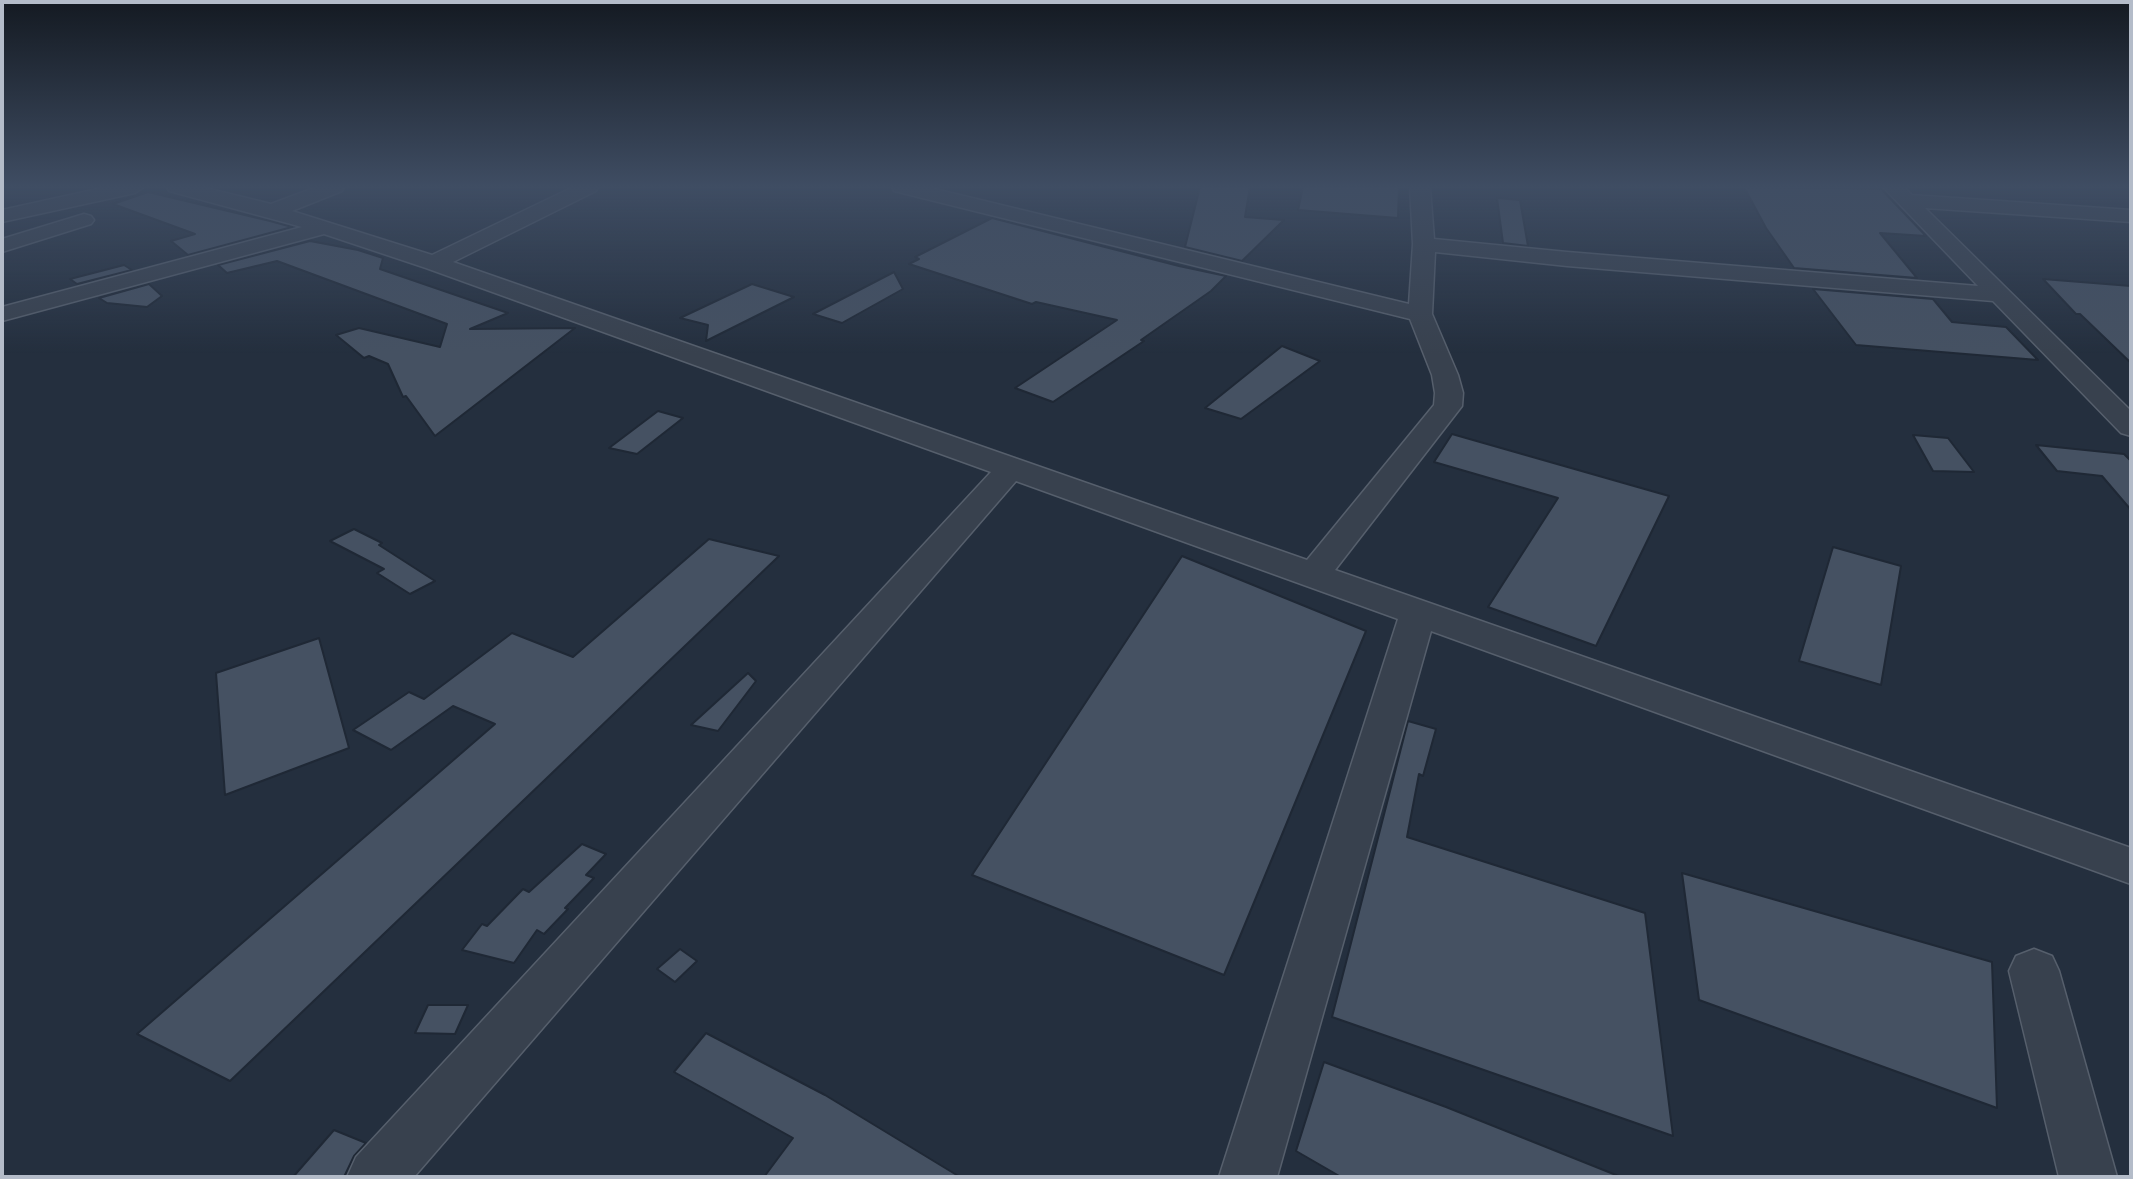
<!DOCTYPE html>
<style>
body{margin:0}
#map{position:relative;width:2133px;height:1179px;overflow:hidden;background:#242f3e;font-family:"Golos Text",sans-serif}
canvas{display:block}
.frame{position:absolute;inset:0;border:4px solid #b4bcc9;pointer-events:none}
</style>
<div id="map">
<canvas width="2133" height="1179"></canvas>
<div class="frame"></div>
</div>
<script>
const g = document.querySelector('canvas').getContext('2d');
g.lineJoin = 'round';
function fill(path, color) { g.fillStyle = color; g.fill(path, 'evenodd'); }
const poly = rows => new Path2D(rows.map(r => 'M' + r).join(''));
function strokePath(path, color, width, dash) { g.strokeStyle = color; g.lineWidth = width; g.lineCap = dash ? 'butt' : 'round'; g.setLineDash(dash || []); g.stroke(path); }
const building = poly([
 [1200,187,1250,187,1245,217,1284,220,1242,261,1185,247,1200,187],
 [1303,187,1399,187,1398,218,1298,210,1303,187],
 [1744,187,1881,189,1926,236,1880,233,1917,278,1794,268,1766,228,1744,187],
 [148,192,270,221,292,227,188,255,171,241,195,234,113,204,148,192],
 [1497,198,1520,200,1528,246,1503,243,1497,198],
 [992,218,1179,266,1226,276,1211,291,1141,340,1144,341,1053,402,1015,388,1117,320,1036,302,1032,304,909,264,919,259,915,257,992,218],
 [310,241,358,250,383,258,380,269,508,313,470,329,575,328,435,436,406,396,403,397,388,364,369,356,364,358,336,335,359,328,440,347,447,324,277,261,227,273,218,265,310,241],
 [124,265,132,270,77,284,70,279,124,265],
 [894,272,903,289,842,323,813,314,894,272],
 [2043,279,2131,286,2131,363,2080,314,2076,314,2043,279],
 [149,284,162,296,147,307,107,303,99,298,149,284],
 [752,284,794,297,706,341,708,325,680,318,752,284],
 [1813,289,1933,299,1952,322,2006,327,2038,360,1856,345,1813,289],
 [1282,346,1320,361,1241,419,1205,408,1282,346],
 [658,411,683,418,637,454,609,448,658,411],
 [1452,434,1669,496,1596,646,1488,607,1558,498,1434,462,1452,434],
 [1913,435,1948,438,1974,472,1933,471,1913,435],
 [2036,445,2124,454,2131,461,2131,510,2102,476,2057,471,2036,445],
 [354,529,382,543,379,545,435,581,410,594,377,573,384,569,330,541,354,529],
 [709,539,779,556,230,1081,137,1034,495,724,453,706,391,750,353,730,409,692,424,699,512,633,573,657,709,539],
 [1833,547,1901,566,1881,685,1799,661,1833,547],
 [1182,556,1366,631,1224,975,972,875,1182,556],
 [319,638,349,748,225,795,216,673,319,638],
 [748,673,756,681,718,731,691,725,748,673],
 [1408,721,1436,729,1423,776,1419,774,1407,837,1645,913,1673,1136,1332,1017,1408,721],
 [582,844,606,854,586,875,594,878,565,908,568,909,544,934,537,930,514,963,462,950,482,924,487,926,523,889,529,892,582,844],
 [1682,873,1992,962,1997,1108,1699,1000,1682,873],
 [680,949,697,961,675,982,657,969,680,949],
 [428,1005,468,1005,455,1034,415,1033,428,1005],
 [706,1033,825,1095,960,1177,764,1177,793,1138,674,1072,706,1033],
 [1324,1062,1446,1107,1621,1177,1341,1177,1296,1151,1324,1062],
 [334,1130,366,1143,354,1156,344,1177,293,1177,334,1130]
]);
fill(building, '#455162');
strokePath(building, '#1f2835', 2);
const minor = poly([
 [106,187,144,187,135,193,2,222,2,210,106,187],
 [167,187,202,187,271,204,316,187,344,187,342,191,292,211,432,255,573,187,598,187,596,191,453,262,1307,560,1434,405,1435,393,1432,375,1410,319,894,191,892,187,927,187,1409,304,1413,244,1410,187,1430,187,1434,239,1567,252,1978,286,1883,187,1904,187,1912,195,2131,210,2131,222,1925,208,2131,411,2131,436,2121,433,1993,301,1567,266,1435,252,1432,314,1458,375,1463,393,1462,406,1335,570,2131,848,2131,884,1431,631,1277,1177,1219,1177,1398,619,1016,481,414,1177,347,1177,356,1157,991,472,426,268,324,234,2,321,2,307,302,227,169,191,167,187],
 [84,214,91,216,94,220,91,224,2,252,2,239,84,214],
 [2034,949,2052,956,2059,971,2117,1177,2059,1177,2009,971,2016,956,2034,949]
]);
strokePath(minor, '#565f6c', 3);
fill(minor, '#38414e');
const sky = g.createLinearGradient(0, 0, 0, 353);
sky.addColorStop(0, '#141a22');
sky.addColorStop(0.53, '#3f4d63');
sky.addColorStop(1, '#3f4d6300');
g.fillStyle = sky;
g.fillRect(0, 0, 2133, 353);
</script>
